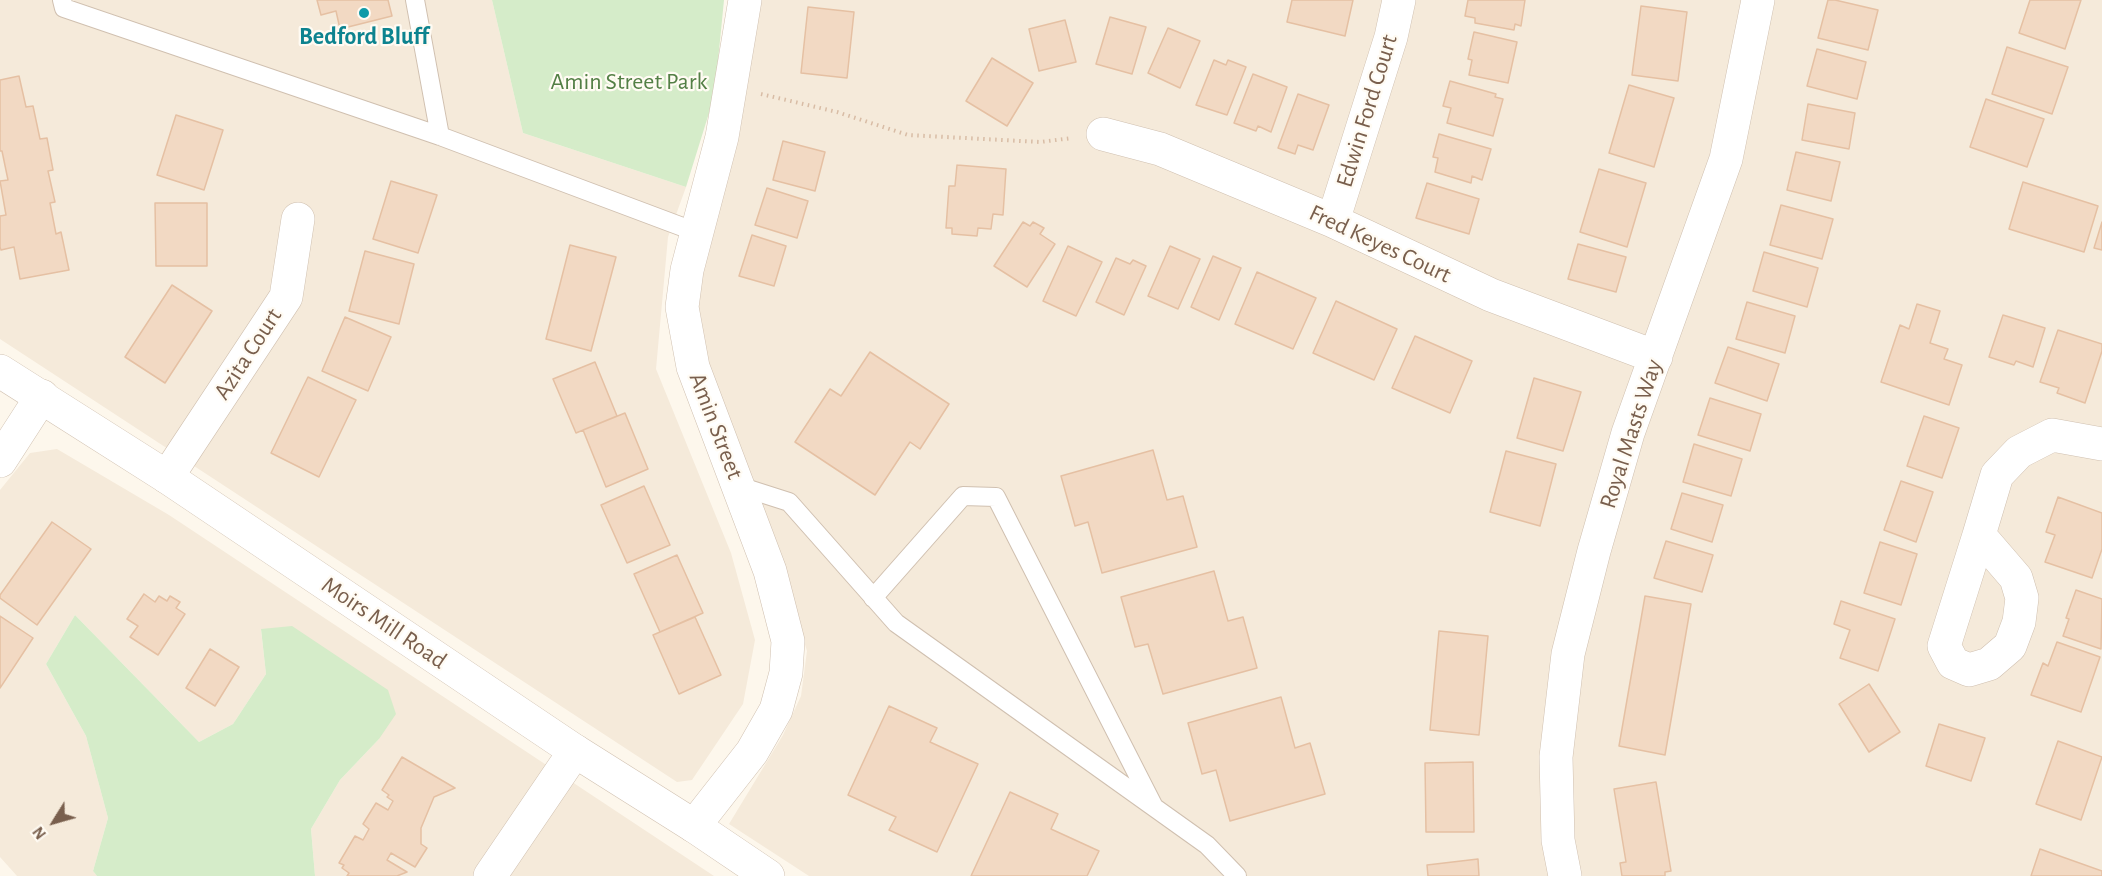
<!DOCTYPE html>
<style>
body{margin:0}
#map{position:relative;width:2102px;height:876px;overflow:hidden;background:#fdf7ec;font-family:"Alegreya Sans",sans-serif}
canvas{display:block}
.north{position:absolute;left:24px;top:792px;width:60px;height:60px;-webkit-text-stroke:4px #fffbf3;paint-order:stroke;rotate:233deg;font-size:16px;font-weight:700;line-height:24px;text-align:center;color:#795f4d}
.north::after{content:'';display:block;margin:auto;width:21px;height:27px;background:#795f4d;clip-path:polygon(50% 0,100% 100%,50% 72%,0 100%)}
</style>
<div id="map">
<canvas width="2102" height="876"></canvas>
<div class="north">N</div>
</div>
<script>
const g = document.querySelector('canvas').getContext('2d');
g.lineJoin = 'round';
function fill(path, color) { g.fillStyle = color; g.fill(path, 'evenodd'); }
const poly = rows => new Path2D(rows.map(r => 'M' + r).join(''));
function strokePath(path, color, width, dash) { g.strokeStyle = color; g.lineWidth = width; g.lineCap = dash ? 'butt' : 'round'; g.setLineDash(dash || []); g.stroke(path); }
function drawText(font, color, halo, rows, align = 'center') {
  g.font = font + ' "Alegreya Sans",sans-serif'; g.lineWidth = 4.5; g.setLineDash([]); g.textBaseline = 'middle'; g.strokeStyle = halo; g.fillStyle = color; for (const [text, x, y, turn = 0] of rows) {
    g.save(); g.translate(x, y); g.rotate((+turn || 0) * Math.PI / 180); g.textAlign = isNaN(turn) ? turn : align; if (halo) g.strokeText(text, 0, 0); g.fillText(text, 0, 0); g.restore();
  }
}
fill(poly([
 [0,0,492,0,523,133,686,187,668,237,656,369,731,553,755,640,743,704,692,780,677,782,0,339],
 [758,0,2102,0,2102,876,809,876,729,824,783,735,801,696,807,651,769,530,705,374,696,280,740,131],
 [57,449,169,515,714,876,315,876,311,829,340,780,379,739,261,630,266,674,233,724,199,742,75,615,46,664,86,736,108,818,93,871,97,876,17,876,0,857,0,490,30,453]
]), '#f5eada');
fill(poly([
 [492,0,724,0,716,81,709,113,686,187,523,133],
 [75,615,199,742,233,724,266,674,261,629,292,626,388,690,396,714,379,739,340,780,311,829,315,876,97,876,93,871,108,818,86,736,46,664]
]), '#d5ecc9');
const building = poly([
 [317,0,388,0,392,16,340,29,336,11,321,15,317,0],
 [1292,0,1353,0,1345,36,1287,22,1292,0],
 [1468,0,1525,0,1521,26,1515,24,1514,30,1475,23,1475,18,1465,16,1468,0],
 [1828,0,1835,0,1878,10,1868,50,1818,38,1828,0],
 [2030,0,2081,0,2065,49,2019,33,2030,0],
 [1641,6,1687,12,1678,81,1632,75,1641,6],
 [808,7,854,12,847,78,801,73,808,7],
 [1110,17,1146,27,1132,74,1096,64,1110,17],
 [1065,20,1076,62,1039,71,1029,29,1065,20],
 [1168,28,1200,41,1180,88,1148,73,1168,28],
 [1474,32,1517,42,1508,83,1469,75,1472,60,1468,59,1474,32],
 [2007,47,2068,67,2052,114,1992,94,2007,47],
 [1817,49,1866,62,1857,99,1807,86,1817,49],
 [992,58,1033,83,1007,126,966,101,992,58],
 [1214,60,1226,65,1228,60,1246,67,1227,115,1196,105,1214,60],
 [1253,74,1287,87,1271,132,1258,126,1256,131,1234,123,1253,74],
 [19,76,26,107,33,106,40,139,47,138,53,170,48,171,55,202,50,203,56,234,61,232,69,270,20,279,14,247,1,250,0,247,0,216,6,215,0,181,8,180,2,151,0,151,0,80,19,76],
 [1450,81,1496,94,1495,97,1503,99,1493,136,1447,123,1451,108,1443,106,1450,81],
 [1629,85,1674,98,1654,167,1609,153,1629,85],
 [1298,94,1329,105,1313,150,1298,145,1295,154,1278,148,1298,94],
 [1986,99,2044,119,2027,167,1970,147,1986,99],
 [1808,104,1855,113,1849,149,1802,140,1808,104],
 [176,115,223,130,204,190,157,175,176,115],
 [1439,134,1491,149,1482,180,1472,176,1471,183,1435,172,1438,158,1433,157,1439,134],
 [783,141,825,152,815,191,773,180,783,141],
 [1796,152,1840,162,1831,201,1787,190,1796,152],
 [957,165,1006,169,1003,215,993,214,991,229,978,228,977,236,952,234,952,228,946,228,949,186,955,186,957,165],
 [1599,169,1646,183,1627,247,1580,232,1599,169],
 [391,181,437,195,418,253,373,239,391,181],
 [2023,182,2098,206,2084,252,2009,229,2023,182],
 [1427,183,1479,199,1469,234,1416,218,1427,183],
 [767,188,808,201,797,238,755,225,767,188],
 [155,203,207,203,207,266,156,266,155,203],
 [1781,205,1833,219,1822,259,1770,245,1781,205],
 [1023,222,1030,226,1033,222,1044,228,1040,234,1055,244,1027,287,994,266,1023,222],
 [2102,222,2102,250,2094,248,2102,222],
 [752,235,786,246,774,286,739,276,752,235],
 [1578,244,1626,257,1616,292,1568,279,1578,244],
 [570,245,616,257,591,351,546,339,570,245],
 [1068,246,1102,262,1076,316,1043,301,1068,246],
 [1170,246,1200,259,1178,309,1148,296,1170,246],
 [365,251,414,264,399,324,349,311,365,251],
 [1764,252,1818,268,1807,307,1753,291,1764,252],
 [1213,256,1241,268,1219,320,1191,307,1213,256],
 [1116,258,1130,264,1133,260,1146,266,1124,315,1096,302,1116,258],
 [1257,272,1316,298,1293,349,1235,324,1257,272],
 [172,285,212,311,165,383,125,357,172,285],
 [1336,301,1397,329,1374,380,1313,353,1336,301],
 [1747,302,1795,316,1785,353,1736,339,1747,302],
 [1917,304,1940,311,1930,343,1948,349,1944,359,1962,365,1949,405,1881,382,1900,325,1909,329,1917,304],
 [2003,315,2045,328,2033,367,2016,361,2014,365,1989,357,2003,315],
 [345,317,391,337,368,391,322,371,345,317],
 [2058,330,2102,344,2102,351,2085,403,2057,393,2059,388,2040,382,2058,330],
 [1415,336,1472,361,1450,413,1392,388,1415,336],
 [1728,347,1779,364,1767,401,1715,383,1728,347],
 [870,352,949,404,920,449,910,442,875,495,795,442,830,389,841,396,870,352],
 [595,362,617,416,576,433,553,379,595,362],
 [308,377,356,400,319,477,271,453,308,377],
 [1534,378,1581,392,1563,451,1517,438,1534,378],
 [1710,398,1761,414,1750,451,1698,435,1710,398],
 [625,413,648,469,606,487,583,430,625,413],
 [1924,416,1959,428,1942,478,1907,466,1924,416],
 [1694,444,1742,459,1731,496,1683,482,1694,444],
 [1153,450,1167,500,1183,496,1197,547,1102,573,1088,522,1075,526,1061,476,1153,450],
 [1506,451,1556,464,1540,526,1490,512,1506,451],
 [1901,481,1933,492,1916,542,1884,530,1901,481],
 [644,486,670,545,627,563,601,505,644,486],
 [1682,493,1723,505,1712,542,1671,529,1682,493],
 [2058,497,2102,513,2102,549,2092,578,2045,562,2055,535,2046,532,2058,497],
 [52,522,91,549,37,625,0,598,0,595,52,522],
 [1666,541,1713,555,1702,592,1654,578,1666,541],
 [1880,542,1917,554,1901,605,1864,593,1880,542],
 [677,555,703,613,660,632,634,574,677,555],
 [1214,571,1228,621,1243,617,1257,668,1163,694,1148,644,1135,647,1121,597,1214,571],
 [2076,590,2102,599,2101,649,2063,636,2069,619,2066,618,2076,590],
 [144,594,155,602,159,596,167,601,170,596,180,602,176,608,185,614,158,655,130,637,138,626,127,619,144,594],
 [1645,596,1691,604,1665,755,1619,746,1645,596],
 [1841,601,1895,619,1878,671,1840,658,1850,630,1834,624,1841,601],
 [0,616,33,638,0,688,0,616],
 [695,617,721,675,679,694,653,635,695,617],
 [1439,631,1488,636,1479,735,1430,730,1439,631],
 [2057,642,2100,657,2081,712,2031,695,2043,663,2048,666,2057,642],
 [210,649,239,667,215,706,186,688,210,649],
 [1869,684,1900,732,1869,752,1839,704,1869,684],
 [1281,697,1295,748,1310,743,1325,794,1230,821,1216,770,1202,774,1188,723,1281,697],
 [889,706,937,728,930,742,978,764,937,852,889,830,896,817,848,795,889,706],
 [1939,724,1985,738,1971,781,1926,766,1939,724],
 [2058,741,2102,757,2081,820,2036,804,2058,741],
 [402,757,455,788,434,797,421,828,421,844,427,848,415,867,391,853,387,860,407,872,397,876,347,876,349,873,342,868,344,865,339,863,355,836,363,840,369,829,363,824,376,803,388,810,393,801,387,797,389,795,382,790,402,757],
 [1473,762,1474,832,1426,832,1425,763,1473,762],
 [1656,782,1671,871,1665,872,1665,876,1622,876,1620,863,1626,862,1614,789,1656,782],
 [1010,792,1058,814,1051,829,1099,851,1087,876,971,876,1010,792],
 [2040,849,2102,871,2102,876,2031,876,2040,849],
 [1478,859,1479,876,1428,876,1427,865,1478,859]
]);
fill(building, '#f2d9c3');
strokePath(building, '#e5c0a3', 1.5);
const service = poly([
 [62,0,64,8,440,136,696,232],
 [415,0,440,136],
 [739,486,789,502,896,623,1207,845,1237,876],
 [873,598,963,496,996,497,1154,807]
]);
const minor = poly([
 [1103,134,1160,149,1333,221,1491,295,1656,357],
 [1333,221,1391,37,1399,0],
 [0,461,42,396],
 [167,477,286,297,298,219],
 [1979,535,2016,578,2022,598,2019,622,2010,646,1989,664,1969,670,1953,663,1944,646,1979,535],
 [1979,535,1997,475,2019,452,2052,435,2102,444],
 [694,826,752,752,776,710,786,673,788,641,770,571,693,367,682,307,687,270,722,137,745,0],
 [490,876,575,751],
 [1565,876,1558,840,1556,757,1568,654,1594,551,1628,433,1726,159,1758,0]
]);
const tertiary = poly([
 [0,371,167,477,575,751,694,826,768,876]
]);
strokePath(service, '#d0c0b0', 20);
strokePath(minor, '#d0c0b0', 34);
strokePath(tertiary, '#d0c0b0', 34);
strokePath(poly([
 [761,94,837,112,908,135,1040,142,1072,138]
]), '#d8bca5', 4, [1.5, 4.5]);
strokePath(service, '#fff', 18);
strokePath(minor, '#fff', 33);
strokePath(tertiary, '#fff', 33);
for (const [x, y, r, color] of [
 [364,13,6,"#0f9aa8"]
]) { const dot = new Path2D(); dot.arc(x, y, r, 0, 2 * Math.PI); g.fillStyle = color; g.fill(dot); strokePath(dot, '#fffbf3', 2); }
drawText('bold 24px', '#0d838f', '#fffbf3', [
 ["Bedford Bluff",364,37]
]);
drawText('24px', '#537f45', '#fffbf3', [
 ["Amin Street Park",629,82]
]);
drawText('24px', '#795f4d', '#fffbf3', [
 ["Edwin Ford Court",1367,111,-73],
 ["Fred Keyes Court",1380,244,25],
 ["Azita Court",248,354,-57],
 ["Amin Street",716,426,69],
 ["Royal Masts Way",1631,434,-72],
 ["Moirs Mill Road",384,623,34]
]);
</script>
